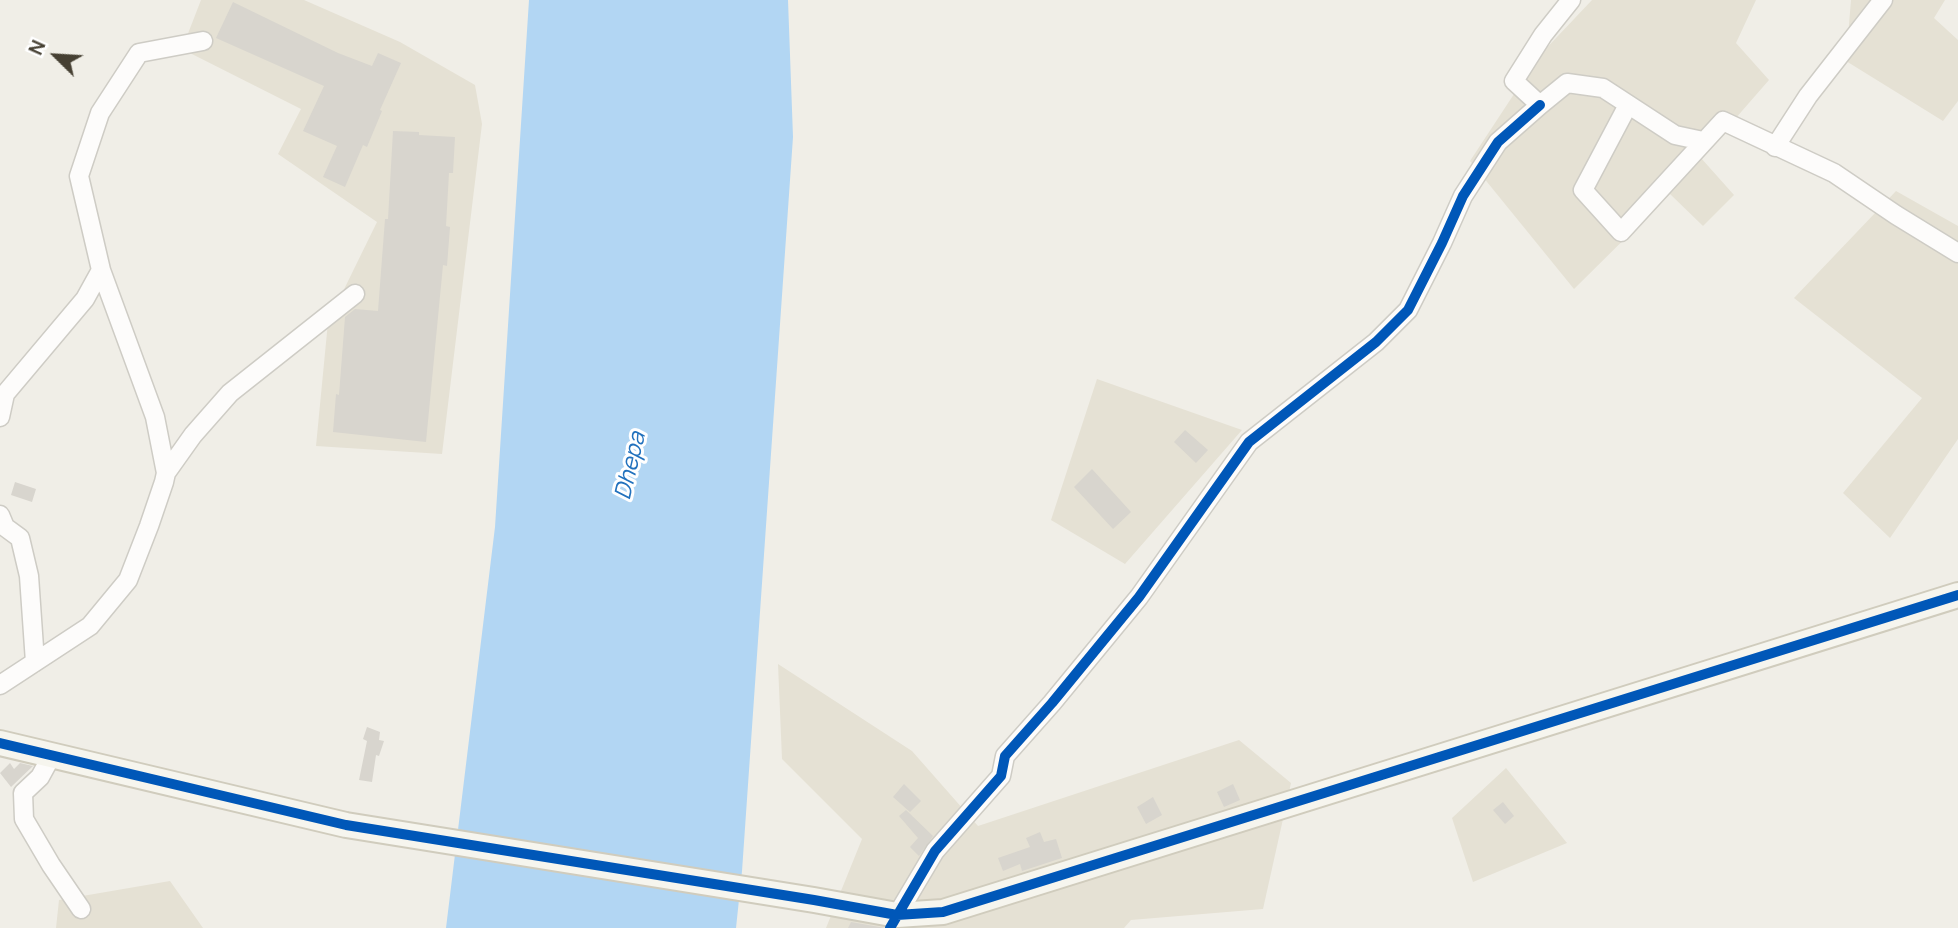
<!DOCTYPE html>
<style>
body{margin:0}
#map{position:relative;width:1958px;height:928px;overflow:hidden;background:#f0eee7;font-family:Manrope,sans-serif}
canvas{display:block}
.north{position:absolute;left:21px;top:21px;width:70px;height:70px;-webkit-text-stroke:5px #fff;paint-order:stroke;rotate:294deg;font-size:19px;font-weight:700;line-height:28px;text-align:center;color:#464033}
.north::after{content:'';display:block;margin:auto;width:24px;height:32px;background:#464033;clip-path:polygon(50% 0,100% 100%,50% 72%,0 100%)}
</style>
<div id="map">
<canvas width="1958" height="928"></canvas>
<div class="north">N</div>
</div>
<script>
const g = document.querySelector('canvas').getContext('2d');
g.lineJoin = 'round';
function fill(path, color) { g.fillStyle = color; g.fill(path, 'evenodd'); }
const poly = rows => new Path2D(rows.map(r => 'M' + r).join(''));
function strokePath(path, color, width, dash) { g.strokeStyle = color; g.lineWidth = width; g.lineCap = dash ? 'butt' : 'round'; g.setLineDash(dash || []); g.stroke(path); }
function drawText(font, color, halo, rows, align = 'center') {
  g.font = font + ' Manrope,sans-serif'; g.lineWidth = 6; g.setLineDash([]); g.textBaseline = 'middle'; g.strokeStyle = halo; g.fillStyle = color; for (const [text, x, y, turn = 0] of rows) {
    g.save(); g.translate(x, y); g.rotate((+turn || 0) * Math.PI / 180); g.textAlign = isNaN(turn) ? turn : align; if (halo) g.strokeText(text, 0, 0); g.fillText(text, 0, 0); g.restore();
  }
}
fill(poly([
 [201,0,304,0,400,42,475,85,482,124,442,454,316,446,328,322,377,222,278,154,301,109,182,49],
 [1592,0,1756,0,1736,43,1769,80,1701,158,1734,195,1703,226,1670,194,1574,289,1470,161,1539,56],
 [1851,0,1945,0,1934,18,1958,40,1958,101,1943,121,1846,61],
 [1896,191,1958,226,1958,439,1890,538,1843,493,1922,398,1794,298],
 [1097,379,1242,430,1125,564,1051,520],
 [778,664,912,751,978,826,1239,740,1291,783,1263,909,1131,920,1124,928,826,928,862,839,782,759],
 [1506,768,1567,843,1473,882,1452,818],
 [170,881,203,928,56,928,59,900]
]), '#e5e1d4');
fill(poly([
 [529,0,788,0,793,137,742,871,736,928,446,928,495,527]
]), '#b2d6f3');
fill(poly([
 [233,2,338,53,372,66,378,53,401,63,380,110,382,111,367,147,363,145,345,187,323,177,337,146,303,131,324,86,216,38],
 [393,131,419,132,419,135,455,137,453,173,449,173,446,226,450,227,447,266,443,265,426,442,333,432,336,394,339,395,345,317,355,309,378,311,385,219,388,219],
 [1185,430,1208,450,1196,463,1174,442],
 [1092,469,1131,512,1113,529,1074,487],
 [15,482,36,489,32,502,11,495],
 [367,727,380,732,379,740,384,741,379,756,376,755,372,782,359,780,367,741,363,739],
 [10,763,14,769,20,763,33,766,11,787,0,773],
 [904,784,921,801,910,812,893,797],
 [1233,784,1240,800,1224,807,1217,792],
 [1153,797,1162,815,1146,824,1137,807],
 [1503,802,1514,816,1505,824,1493,810],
 [906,810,933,836,919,856,910,847,918,838,899,816],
 [1040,832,1044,842,1056,839,1062,858,1022,871,1020,864,1003,871,998,858,1030,847,1026,838],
 [851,922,885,928,848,928]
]), '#d8d5ce');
const street = poly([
 [1571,0,1543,35,1514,81,1540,105,1567,83,1603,88,1675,135,1703,141],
 [1628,105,1583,190,1621,232,1723,121,1834,173,1896,215,1958,253],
 [1775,147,1808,96,1883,0],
 [0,417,5,394,85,299,101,270],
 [166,473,193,435,230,393,355,294],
 [0,515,5,527,20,538,29,576,35,662],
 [0,685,90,626,128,580,149,526,164,482,166,473,155,417,101,270,79,176,100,113,139,53,203,41],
 [52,755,40,777,23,793,24,819,51,865,81,909],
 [897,915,935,851,1001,776,1005,756,1052,703,1139,597,1249,442,1376,342,1408,310,1442,243,1463,196,1498,142,1540,105]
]);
const secondary = poly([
 [0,743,346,825,814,900,897,915,943,912,1958,595]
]);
strokePath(street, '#ceccc5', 21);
strokePath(secondary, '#d0ccbd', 28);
strokePath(street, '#fdfcfb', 18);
strokePath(secondary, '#f6f5ee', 24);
strokePath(poly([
 [0,743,346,825,814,900,897,915,943,912,1958,595],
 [890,928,935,851,1001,776,1005,756,1052,703,1139,597,1249,442,1376,342,1408,310,1442,243,1463,196,1498,142,1540,105]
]), '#0057b8', 10);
drawText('italic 23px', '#2171bd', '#fff', [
 ["Dhepa",631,466,-77]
]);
</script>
